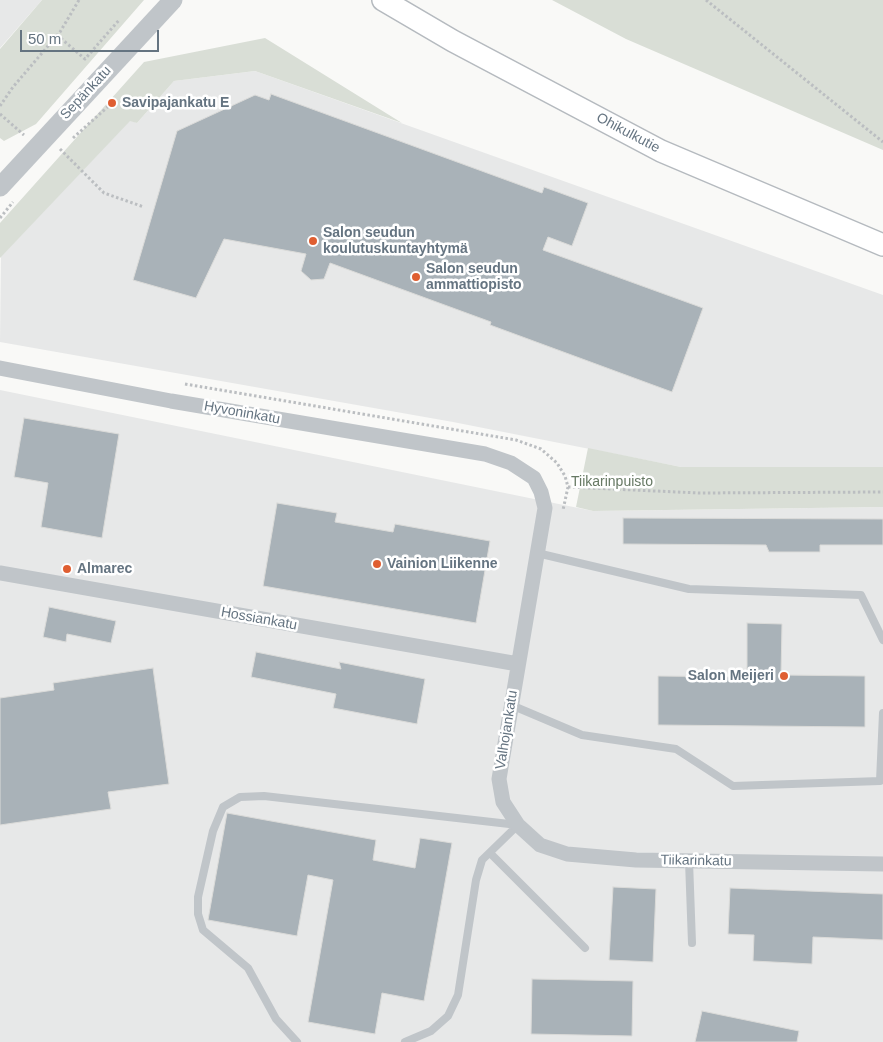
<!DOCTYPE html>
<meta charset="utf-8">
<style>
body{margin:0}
#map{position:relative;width:883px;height:1042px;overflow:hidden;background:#f9f9f7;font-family:Arial,sans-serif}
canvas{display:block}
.scale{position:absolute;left:20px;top:30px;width:139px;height:22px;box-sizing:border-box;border:2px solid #657481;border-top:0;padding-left:6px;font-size:15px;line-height:18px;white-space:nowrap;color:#657481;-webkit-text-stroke:4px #fff;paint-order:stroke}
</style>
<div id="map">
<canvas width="883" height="1042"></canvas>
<div class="scale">50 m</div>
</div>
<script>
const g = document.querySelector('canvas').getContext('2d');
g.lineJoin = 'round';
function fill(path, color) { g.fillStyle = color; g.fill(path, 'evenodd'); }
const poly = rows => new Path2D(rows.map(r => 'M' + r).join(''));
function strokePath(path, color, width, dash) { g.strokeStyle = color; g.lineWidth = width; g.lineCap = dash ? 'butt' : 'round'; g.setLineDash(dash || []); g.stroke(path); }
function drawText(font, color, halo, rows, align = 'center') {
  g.font = font + ' Arial,sans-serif'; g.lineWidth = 5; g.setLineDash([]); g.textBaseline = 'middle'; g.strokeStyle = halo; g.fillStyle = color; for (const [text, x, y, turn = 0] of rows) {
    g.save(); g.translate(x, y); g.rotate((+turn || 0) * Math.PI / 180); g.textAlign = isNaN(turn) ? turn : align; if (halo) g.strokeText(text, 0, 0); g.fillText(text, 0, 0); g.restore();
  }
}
fill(poly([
 [0,0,42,0,0,48],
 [255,71,883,295,883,467,681,467,453,422,0,342,1,256,130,120,137,123,174,81],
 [0,390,593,511,883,507,883,1042,0,1042]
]), '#e7e8e8');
fill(poly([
 [42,0,144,0,36,124,4,141,0,138,0,49],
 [552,0,883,0,883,150,626,39],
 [265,38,402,123,255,71,174,81,137,123,130,121,0,258,0,223,144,62],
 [588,448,681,467,883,467,883,507,593,511,576,507]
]), '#d9ded6');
const building = poly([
 [271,94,542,193,544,187,588,203,572,246,548,237,543,250,703,308,672,392,490,325,491,322,330,263,324,279,311,280,301,271,306,254,224,239,196,298,133,280,177,131,255,95,269,100,271,94],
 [24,418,119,434,102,538,41,527,48,483,14,477,24,418],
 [277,503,337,513,335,522,393,532,395,524,490,541,476,623,263,586,277,503],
 [623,518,883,519,883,545,820,545,820,552,769,552,766,545,623,544,623,518],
 [49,607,116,621,111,643,67,634,66,642,43,637,49,607],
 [747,623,782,624,781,675,865,676,865,727,658,725,658,676,747,677,747,623],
 [256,652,341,669,339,662,425,679,417,724,333,708,336,694,251,677,256,652],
 [153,668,169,784,108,792,111,809,0,825,0,698,54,690,53,683,153,668],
 [227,813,376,840,373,860,415,868,420,838,452,843,424,1001,382,993,375,1034,308,1022,333,880,308,875,297,936,208,920,227,813],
 [613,887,656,889,653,962,609,960,613,887],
 [730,888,883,894,883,940,813,937,812,964,753,961,754,935,728,934,730,888],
 [532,979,633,981,632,1036,531,1034,532,979],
 [702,1011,799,1031,797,1042,695,1042,702,1011]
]);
fill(building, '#a9b2b8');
strokePath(building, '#dbdbd9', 1);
const secondary = poly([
 [383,0,453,41,661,151,883,245]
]);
strokePath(secondary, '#b5babf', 24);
strokePath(poly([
 [706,0,883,142],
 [57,35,85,59,120,19],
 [0,106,13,87,60,32,79,0],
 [0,114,24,135],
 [73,138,112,103],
 [60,149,104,193,144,207],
 [0,218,13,202],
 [185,384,516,440,541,449,557,463,565,476,568,487,563,510],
 [568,487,699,493,883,492]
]), '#bbbec1', 3, [2.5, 2.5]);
strokePath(poly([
 [537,553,689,589,861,595,883,640],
 [511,705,582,735,676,749,733,786,880,781,883,713],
 [490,853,585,948],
 [689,861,692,943],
 [297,1042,276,1019,248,968,203,930,198,914,198,897,213,831,223,807,240,797,264,796,518,825],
 [405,1042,431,1031,448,1016,458,995,476,880,482,860,518,825]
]), '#c0c5c9', 8);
strokePath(poly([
 [0,368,171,401,485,454,511,463,534,478,541,492,545,508,499,779,503,802,518,825,540,845,567,854,636,860,883,864],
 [0,573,518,664]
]), '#c0c5c9', 15);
strokePath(poly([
 [0,187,173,0]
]), '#c0c5c9', 19);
strokePath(secondary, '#fff', 21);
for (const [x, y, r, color] of [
 [112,103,5,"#df5e31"],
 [313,241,5,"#df5e31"],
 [416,277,5,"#df5e31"],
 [377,564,5,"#df5e31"],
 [67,569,5,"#df5e31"],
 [784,676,5,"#df5e31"]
]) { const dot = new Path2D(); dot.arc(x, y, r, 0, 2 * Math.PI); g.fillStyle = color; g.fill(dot); strokePath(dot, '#fff', 2); }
drawText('14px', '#657481', '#fff', [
 ["Sepänkatu",86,93,-47],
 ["Ohikulkutie",628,133,28],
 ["Hyvoninkatu",242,413,10],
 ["Hossiankatu",259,619,10],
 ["Valhojankatu",507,730,-81],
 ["Tiikarinkatu",696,861,1]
]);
drawText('bold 14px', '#657481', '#fff', [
 ["Savipajankatu E",122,103],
 ["Salon seudun",323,233],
 ["koulutuskuntayhtymä",323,249],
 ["Salon seudun",426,269],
 ["ammattiopisto",426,285],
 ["Vainion Liikenne",387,564],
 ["Almarec",77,569],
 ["Salon Meijeri",774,676,"right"]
], 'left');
drawText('14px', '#677964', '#fff', [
 ["Tiikarinpuisto",612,482]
]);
</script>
